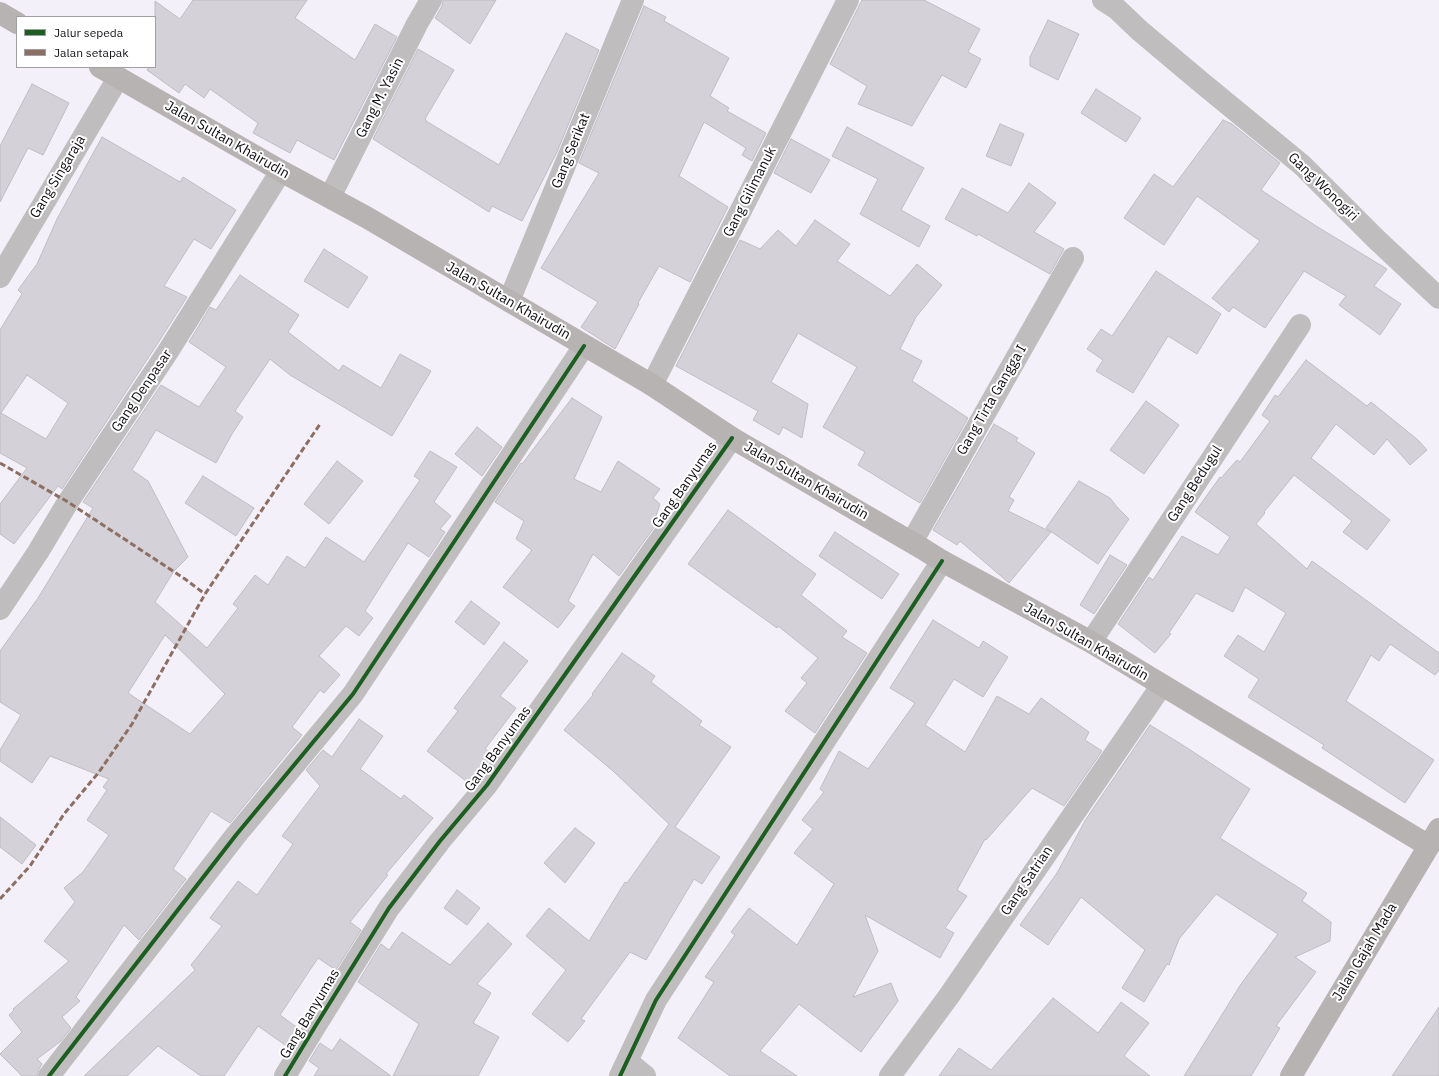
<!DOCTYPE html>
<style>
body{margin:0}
#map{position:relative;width:1439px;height:1076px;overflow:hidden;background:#f4f0f9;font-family:"IBM Plex Sans",sans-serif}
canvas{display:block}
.legend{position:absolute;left:16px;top:16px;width:140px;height:52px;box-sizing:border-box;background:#fff;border:1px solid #a09fa1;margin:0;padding:5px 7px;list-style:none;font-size:12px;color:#110f14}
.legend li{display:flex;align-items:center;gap:8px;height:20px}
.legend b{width:20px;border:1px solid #a09fa1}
</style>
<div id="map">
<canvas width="1439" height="1076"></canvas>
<ul class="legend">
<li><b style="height:5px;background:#1b5e20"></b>Jalur sepeda</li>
<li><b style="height:5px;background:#8d6e63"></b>Jalan setapak</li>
</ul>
</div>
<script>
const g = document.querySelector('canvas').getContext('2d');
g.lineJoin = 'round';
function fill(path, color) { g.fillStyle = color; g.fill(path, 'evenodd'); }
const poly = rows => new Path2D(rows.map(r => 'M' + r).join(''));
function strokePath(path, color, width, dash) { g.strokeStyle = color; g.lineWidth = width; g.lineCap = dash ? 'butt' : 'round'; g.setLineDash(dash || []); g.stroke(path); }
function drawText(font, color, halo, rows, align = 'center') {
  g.font = font + ' "IBM Plex Sans",sans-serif'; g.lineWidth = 4; g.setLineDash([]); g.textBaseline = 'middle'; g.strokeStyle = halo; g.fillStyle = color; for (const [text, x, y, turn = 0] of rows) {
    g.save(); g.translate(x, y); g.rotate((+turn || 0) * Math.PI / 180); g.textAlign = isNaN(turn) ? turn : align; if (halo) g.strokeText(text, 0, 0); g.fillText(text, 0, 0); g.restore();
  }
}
const building = poly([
 [193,0,307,0,295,18,355,60,375,24,397,37,334,160,297,140,290,153,253,133,258,123,210,89,204,98,185,84,179,93,147,70,149,67,155,67,155,1,180,19,193,0],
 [443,0,496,0,470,44,435,18,442,6,443,0],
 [862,0,924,0,980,29,968,52,981,59,966,88,942,75,912,126,858,104,867,86,830,64,862,0],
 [644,6,666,17,664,21,729,58,710,96,729,108,727,111,766,133,752,161,742,155,746,148,704,122,679,176,728,207,690,282,659,266,638,303,639,304,615,349,581,327,598,302,541,268,599,173,579,163,644,6],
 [1048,20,1079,34,1058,80,1030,66,1030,57,1048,20],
 [566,33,599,50,557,152,522,221,492,206,489,212,373,139,418,49,454,70,425,119,426,120,426,121,499,165,566,33],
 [32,84,69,103,43,155,28,148,0,202,0,146,32,84],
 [1096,89,1141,118,1126,142,1081,113,1096,89],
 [1223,120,1232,124,1280,163,1261,190,1316,226,1387,269,1374,286,1401,304,1380,335,1339,305,1346,296,1304,271,1265,328,1233,307,1229,312,1212,298,1260,241,1197,196,1164,245,1124,218,1154,174,1173,187,1223,120],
 [1000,124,1024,134,1011,166,986,156,1000,124],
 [847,127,924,168,901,210,930,226,919,247,860,214,878,179,832,156,847,127],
 [102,137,180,182,183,177,236,210,211,249,194,239,164,286,187,297,156,346,62,489,58,486,14,544,0,534,0,504,27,468,0,453,0,330,22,294,18,290,37,264,57,219,102,137],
 [27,375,68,403,46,439,1,413,27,375],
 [791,139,830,160,811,193,774,173,791,139],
 [1029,183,1056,203,1034,232,1064,249,1050,274,978,234,977,236,945,219,962,188,1008,213,1029,183],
 [815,220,850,244,837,261,890,296,917,264,942,285,916,317,900,349,922,361,912,381,968,418,920,503,858,465,865,452,823,427,857,367,798,333,771,382,808,404,802,438,783,427,779,435,753,420,758,411,676,366,740,240,760,249,778,230,796,246,815,220],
 [324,249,368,277,348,308,304,281,324,249],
 [1156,271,1221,314,1197,354,1168,336,1133,393,1096,371,1103,360,1087,349,1101,329,1112,336,1156,271],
 [240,275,299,315,288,332,339,371,343,365,381,388,400,354,431,371,392,436,290,375,270,359,235,411,243,417,232,434,216,463,156,430,132,470,148,481,188,557,174,571,155,602,207,648,238,608,233,604,255,575,268,585,287,556,305,568,326,537,364,562,420,480,414,476,430,451,457,467,434,502,451,516,440,529,445,532,429,557,408,543,365,611,373,618,359,636,346,626,319,656,340,675,324,693,320,690,292,727,302,735,230,823,211,811,173,869,186,879,139,940,124,925,76,997,80,1001,62,1017,71,1028,61,1041,37,1059,42,1064,39,1069,37,1076,22,1076,0,1054,22,1032,9,1015,14,1010,13,1009,69,961,44,941,75,902,64,888,83,872,109,835,87,820,107,790,103,787,109,779,50,756,32,783,0,761,0,750,21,715,0,702,0,651,38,598,93,508,83,502,161,385,199,407,226,367,189,342,210,307,216,310,240,275],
 [165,635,225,694,190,734,128,693,165,635],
 [1306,360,1367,406,1371,402,1418,440,1427,450,1410,465,1387,439,1374,455,1336,424,1311,458,1390,520,1367,550,1343,532,1352,521,1294,475,1264,512,1265,513,1256,524,1307,569,1312,561,1439,653,1439,670,1435,675,1390,644,1379,661,1371,655,1346,701,1434,760,1405,803,1322,748,1324,745,1248,697,1259,679,1224,656,1238,635,1264,652,1286,613,1245,587,1233,612,1196,593,1169,633,1171,634,1155,653,1118,624,1149,577,1153,580,1182,536,1218,555,1230,537,1195,512,1220,477,1221,478,1237,460,1240,462,1270,421,1262,415,1275,395,1278,397,1306,360],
 [572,398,602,417,574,479,601,492,618,461,660,489,653,498,660,504,656,516,660,519,619,576,593,554,568,601,575,606,558,628,503,587,532,550,516,539,524,521,495,502,521,463,522,464,572,398],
 [1146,401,1179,425,1144,474,1110,450,1146,401],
 [994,424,1018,438,1016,441,1035,453,1009,497,1014,500,1008,511,1051,532,1009,583,960,541,957,545,933,530,994,424],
 [477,427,502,447,482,476,455,454,477,427],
 [337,461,363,481,329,524,304,504,337,461],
 [203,476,254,508,236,536,185,503,203,476],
 [1079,481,1110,498,1117,507,1129,519,1098,564,1046,528,1079,481],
 [728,510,816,574,801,595,847,631,842,637,867,653,815,733,785,711,807,683,801,678,818,658,778,626,777,628,688,564,728,510],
 [835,532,899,574,882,599,819,556,835,532],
 [1110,555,1127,565,1094,614,1080,605,1110,555],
 [471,601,500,623,484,645,455,622,471,601],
 [933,620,979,648,983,641,1008,657,983,697,954,679,925,725,965,752,997,696,1029,714,1041,698,1089,732,1085,740,1102,751,1064,806,1032,788,986,840,985,839,957,890,967,896,945,928,954,933,940,958,865,915,878,951,853,997,891,983,898,1001,861,1052,799,1004,760,1051,797,1076,730,1076,678,1038,714,982,705,977,735,935,731,932,749,908,797,945,834,884,794,853,813,829,802,820,824,792,820,789,839,751,868,769,915,703,890,688,933,620],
 [504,642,528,661,500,696,516,708,485,749,493,755,471,785,427,751,458,711,454,708,504,642],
 [622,653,655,676,651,682,702,721,699,725,731,747,675,827,720,857,702,884,694,879,646,960,630,952,581,1019,585,1021,568,1042,532,1014,566,970,526,936,549,908,589,941,625,882,627,883,669,824,613,771,564,730,593,695,592,694,622,653],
 [359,719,383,736,360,769,401,799,404,795,433,818,386,874,388,875,350,922,361,930,336,970,318,958,280,1015,299,1029,288,1047,258,1026,224,1076,201,1076,158,1046,127,1076,84,1076,195,970,191,965,222,926,210,918,238,881,257,895,293,844,282,836,320,786,306,770,323,750,332,757,359,719],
 [1150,725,1181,744,1250,789,1220,838,1307,893,1302,901,1331,922,1330,941,1295,957,1316,972,1276,1026,1280,1028,1251,1076,1184,1076,1241,984,1278,934,1216,894,1179,939,1169,965,1167,964,1144,1002,1122,988,1145,950,1081,897,1048,945,1020,925,1057,873,1086,819,1150,725],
 [0,817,36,845,22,864,0,847,0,817],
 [575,828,595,843,565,883,544,863,575,828],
 [457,890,480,908,467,925,444,908,457,890],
 [488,923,512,944,477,984,491,993,473,1023,499,1037,478,1076,393,1076,419,1024,358,982,381,944,389,950,402,932,450,965,488,923],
 [1053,998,1098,1033,1121,1002,1149,1023,1124,1056,1150,1076,939,1076,959,1048,991,1070,1053,998],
 [1439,1007,1439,1076,1392,1076,1439,1007],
 [340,1039,391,1076,314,1076,319,1068,309,1061,320,1043,332,1051,340,1039]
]);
fill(building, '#d5d1d9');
strokePath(building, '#bfbcc3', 1);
strokePath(poly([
 [1103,0,1117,9,1139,30,1202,83,1302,165,1376,239,1439,298],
 [330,197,417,24,431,0],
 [0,277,118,78],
 [509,301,633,0],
 [652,385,848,0],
 [912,542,1073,258],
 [0,609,38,552,68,502,167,353,281,171],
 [1091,642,1300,325],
 [627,1061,645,1076],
 [49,1076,236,835,353,694,584,346],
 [285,1076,316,1025,389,908,440,841,487,785,732,438],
 [620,1076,656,1000,942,561],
 [890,1076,949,996,1162,685]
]), '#bfbdbe', 22);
strokePath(poly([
 [0,13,17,23],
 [100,67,281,171,366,217,652,385,732,438,923,549,942,561,1091,642,1429,846],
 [1291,1076,1439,829]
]), '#b7b3b3', 22);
strokePath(poly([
 [0,463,68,502,185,579,205,594],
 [0,899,30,866,64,814,99,772,132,724,205,594,320,424]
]), '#8d6e63', 3, [6, 3]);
strokePath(poly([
 [49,1076,236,835,353,694,584,346],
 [285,1076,316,1025,389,908,440,841,487,785,732,438],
 [620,1076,656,1000,942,561]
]), '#1b5e20', 4);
drawText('14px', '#110f14', '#fff', [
 ["Gang M. Yasin",380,98,-63],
 ["Jalan Sultan Khairudin",227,140,30],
 ["Gang Serikat",571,151,-68],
 ["Gang Singaraja",58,177,-59],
 ["Gang Wonogiri",1323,187,44],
 ["Gang Gilimanuk",750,192,-63],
 ["Jalan Sultan Khairudin",508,301,30],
 ["Gang Denpasar",142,391,-56],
 ["Gang Tirta Gangga I",992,400,-60],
 ["Jalan Sultan Khairudin",806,481,30],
 ["Gang Bedugul",1195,484,-57],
 ["Gang Banyumas",685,485,-55],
 ["Jalan Sultan Khairudin",1086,642,30],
 ["Gang Banyumas",498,749,-54],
 ["Gang Satrian",1027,881,-56],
 ["Jalan Gajah Mada",1365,952,-59],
 ["Gang Banyumas",310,1014,-59]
]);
</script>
